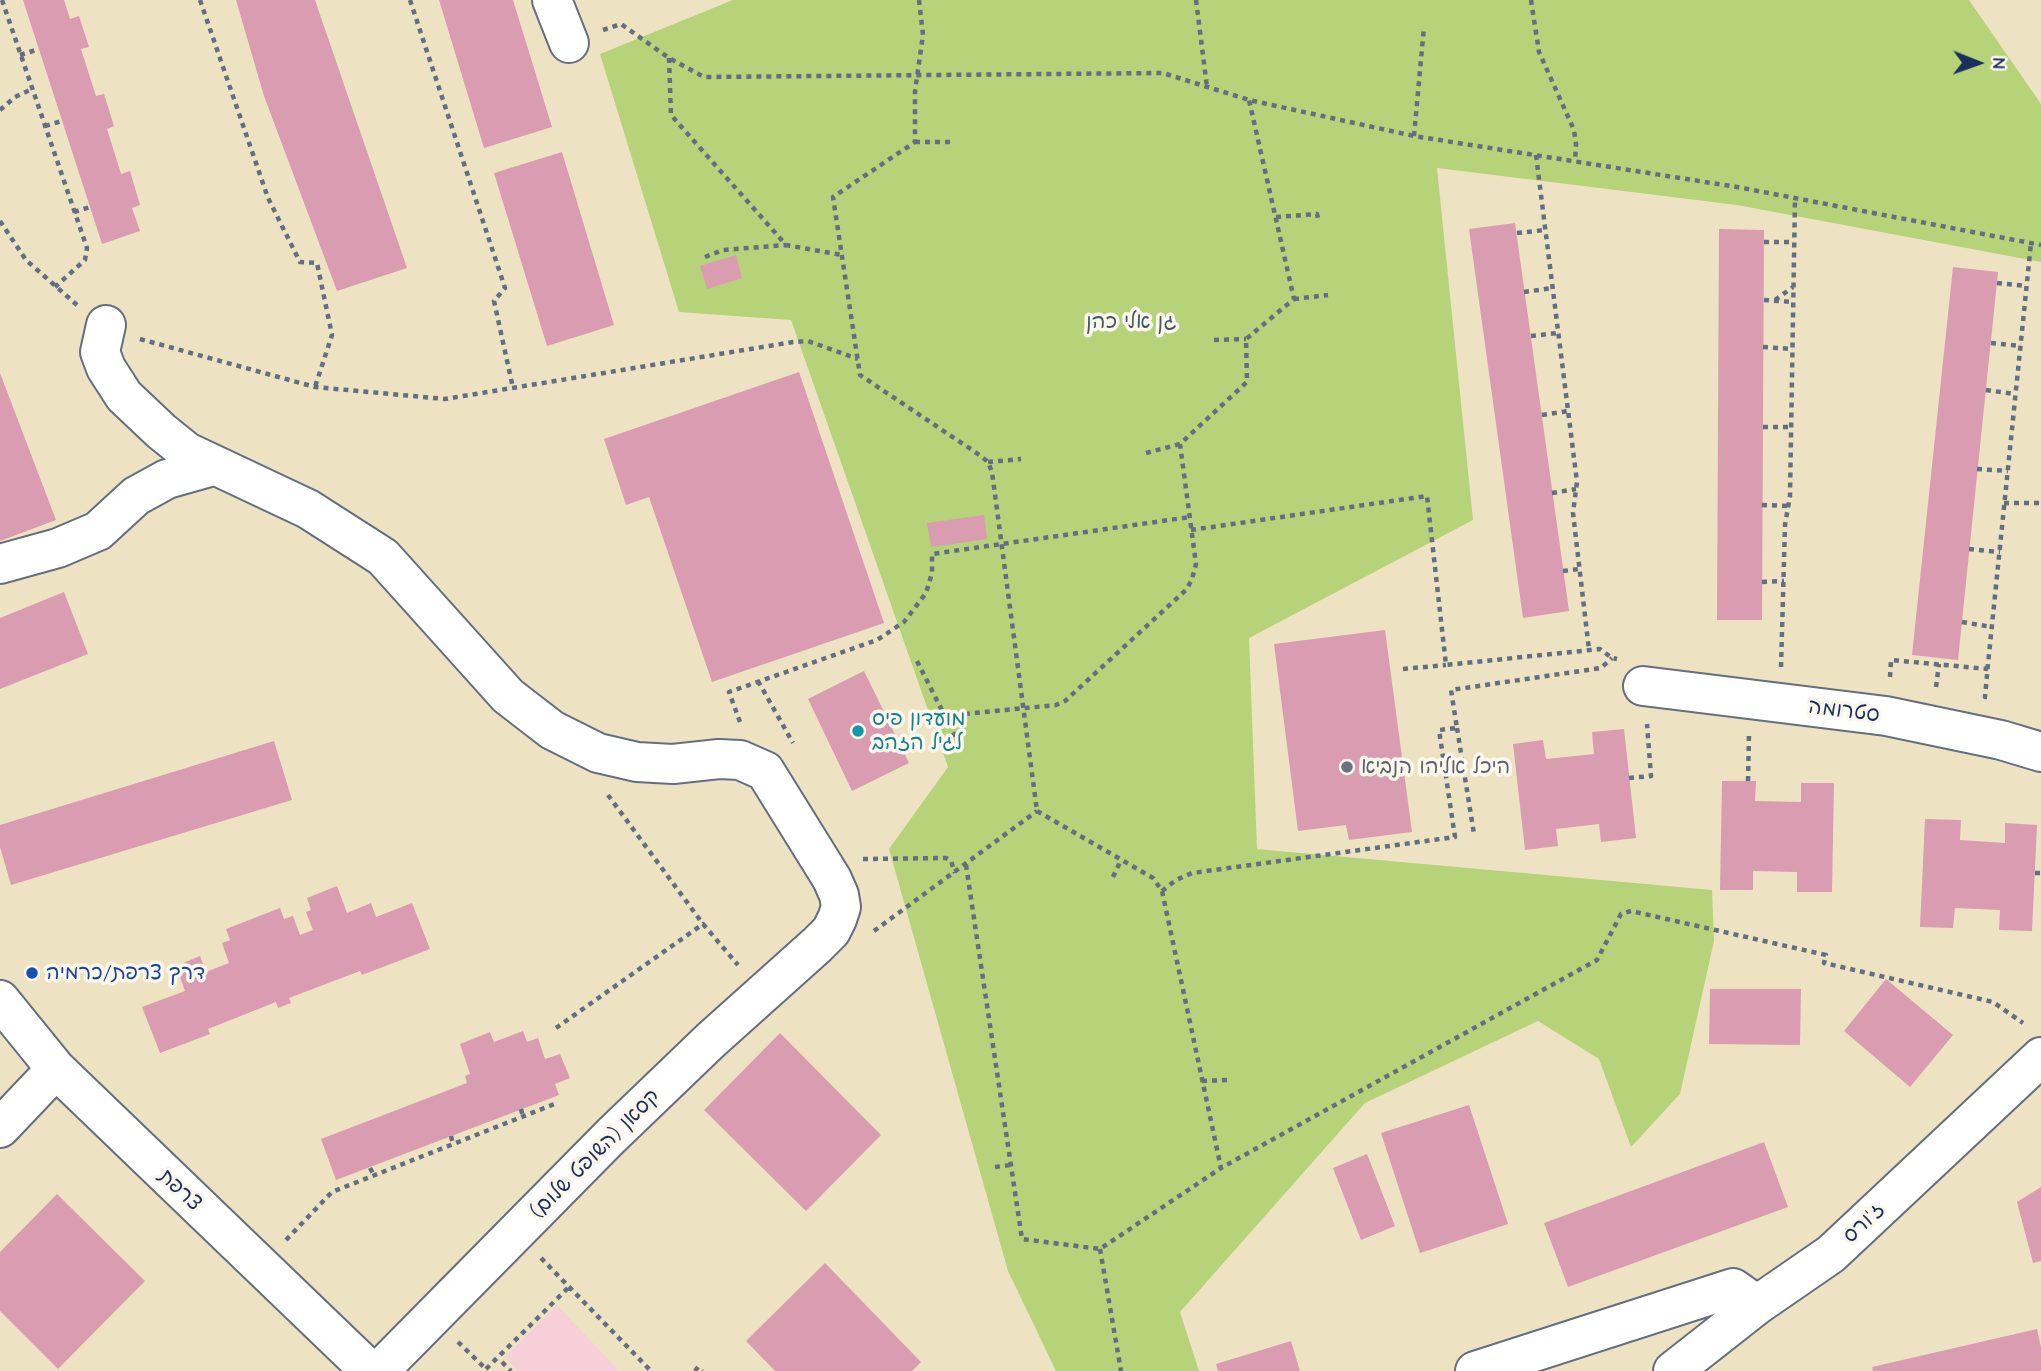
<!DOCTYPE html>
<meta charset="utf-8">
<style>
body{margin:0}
#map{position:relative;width:2041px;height:1371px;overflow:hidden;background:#ede3c3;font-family:"Comic Neue",sans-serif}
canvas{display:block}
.north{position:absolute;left:1943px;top:28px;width:70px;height:70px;-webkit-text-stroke:5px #fbf7ec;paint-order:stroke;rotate:91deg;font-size:19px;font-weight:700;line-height:28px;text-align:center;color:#1b2f5e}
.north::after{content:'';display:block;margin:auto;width:24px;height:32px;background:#1b2f5e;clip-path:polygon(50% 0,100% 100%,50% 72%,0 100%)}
</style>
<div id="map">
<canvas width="2041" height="1371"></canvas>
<div class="north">N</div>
</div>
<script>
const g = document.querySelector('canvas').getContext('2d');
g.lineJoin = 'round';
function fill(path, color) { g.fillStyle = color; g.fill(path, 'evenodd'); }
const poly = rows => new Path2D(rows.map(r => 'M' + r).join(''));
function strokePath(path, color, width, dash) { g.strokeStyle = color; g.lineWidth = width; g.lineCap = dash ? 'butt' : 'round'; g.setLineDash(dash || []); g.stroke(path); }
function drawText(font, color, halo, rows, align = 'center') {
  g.font = font + ' "Comic Neue","Playpen Sans Hebrew",sans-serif'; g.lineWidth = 7; g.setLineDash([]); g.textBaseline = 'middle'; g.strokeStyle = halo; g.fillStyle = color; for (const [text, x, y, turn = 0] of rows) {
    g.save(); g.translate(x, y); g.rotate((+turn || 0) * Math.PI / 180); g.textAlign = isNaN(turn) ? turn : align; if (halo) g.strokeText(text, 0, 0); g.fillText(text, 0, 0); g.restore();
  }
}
fill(poly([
 [557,1305,619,1371,518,1371,505,1357]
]), '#f6cfd8');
fill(poly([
 [733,0,1969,0,2041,104,2041,262,1737,205,1437,168,1473,520,1249,638,1257,849,1712,890,1714,941,1680,1094,1631,1147,1599,1059,1538,1021,1365,1103,1180,1312,1199,1371,1056,1371,1008,1271,889,849,948,767,791,320,679,312,600,54]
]), '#b6d379');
fill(poly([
 [23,0,64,0,70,19,79,16,89,47,81,49,96,96,104,94,114,126,107,129,121,174,130,171,140,205,132,208,140,231,102,244],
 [236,0,315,0,407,268,337,291,264,96],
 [439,0,513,0,552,127,484,148],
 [562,152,614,325,547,346,494,173],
 [1515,223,1569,611,1523,618,1469,229],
 [1719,229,1764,230,1762,620,1717,620],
 [736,255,742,278,707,289,700,266],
 [1953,267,1998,272,1958,660,1912,655],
 [799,372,884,623,712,682,649,497,626,505,604,439],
 [0,373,56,520,0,541],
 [984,515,987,539,931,547,927,523],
 [64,592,88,654,0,689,0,618],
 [1385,630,1412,832,1349,840,1346,825,1298,831,1274,644],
 [864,671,909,763,852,791,808,699],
 [1624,729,1636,838,1601,842,1599,824,1556,829,1558,846,1525,850,1513,744,1543,740,1546,759,1594,754,1592,732],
 [274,741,292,800,11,885,0,847,0,825],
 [1722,781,1756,781,1755,801,1801,802,1801,783,1834,783,1832,892,1797,892,1797,872,1753,871,1753,890,1720,890],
 [1925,819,1961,820,1960,840,2005,843,2005,823,2037,825,2032,931,1999,930,2000,910,1955,908,1953,928,1920,927],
 [337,886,347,913,371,903,376,917,412,903,430,949,362,975,360,971,289,998,291,1003,278,1008,276,1002,208,1029,210,1034,160,1053,142,1007,185,991,176,966,200,956,206,972,229,963,222,943,230,940,226,929,280,908,284,919,293,916,300,935,313,930,306,912,311,910,307,898],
 [1886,979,1953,1035,1910,1087,1844,1031],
 [1710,989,1801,989,1800,1045,1709,1044],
 [523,1031,527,1042,538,1038,545,1059,560,1054,570,1078,555,1084,559,1095,336,1180,321,1139,467,1083,465,1076,470,1074,460,1044,490,1032,494,1042],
 [780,1033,881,1135,806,1211,704,1110],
 [1469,1105,1508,1224,1420,1253,1381,1133],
 [1764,1142,1788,1207,1568,1287,1544,1223],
 [1367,1154,1395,1226,1361,1240,1333,1168],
 [2041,1187,2041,1261,2033,1263,2017,1202],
 [57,1194,145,1281,58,1369,0,1311,0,1252],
 [825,1263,921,1362,912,1371,775,1371,746,1341],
 [2037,1329,2041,1347,2041,1371,1873,1371,1872,1367],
 [1291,1341,1300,1371,1218,1371,1216,1364]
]), '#da9cb0');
const minor = poly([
 [552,0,569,43],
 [106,325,100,352,106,368,124,396,161,431,187,452,308,509,383,557,508,696,552,730,598,753,637,762,673,764,719,759,740,760,765,771,832,879,839,895,841,907,837,919,831,931,817,945,711,1040,611,1136,379,1371],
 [0,564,58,548,98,531,136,496,167,479,213,466],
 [1643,686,1886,716,2001,740,2041,752],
 [0,1000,56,1069,370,1371],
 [0,1128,56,1069],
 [1475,1371,1733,1288,1757,1305],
 [1673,1371,1757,1305,1831,1254,2041,1057]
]);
strokePath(minor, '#646e81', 42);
strokePath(poly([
 [2,0,87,248,85,260,55,287],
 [200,0,268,198,300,262,317,263,332,335,315,387],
 [410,0,505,288,494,301,513,388],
 [919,0,923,35,915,91,915,142,833,197,860,375,981,456,988,462,992,472,1037,811],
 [1196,0,1207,87],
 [1531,0,1539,52,1574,130,1576,144,1575,161],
 [603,30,621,24,669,58,704,77,1163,73,1249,100,1414,136,1737,187,2041,245],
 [20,55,39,49],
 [669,58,671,115,786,245,842,255],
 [0,110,15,97,32,89],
 [45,126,62,121],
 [1414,136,1424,27],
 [915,142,950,142],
 [1536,155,1577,482,1573,513,1589,650],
 [74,212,90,207],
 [1276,217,1317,214,1319,222],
 [0,221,26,260,77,305],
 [1517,233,1545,230],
 [1764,242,1794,242],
 [705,257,723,250,786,245],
 [1997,283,2026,286],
 [1524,292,1553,288],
 [1294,299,1328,295],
 [1764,300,1793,302],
 [1775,300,1793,287],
 [1531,336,1558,333],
 [140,339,315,387,445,399,793,342,808,341,858,359],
 [1214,340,1246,339],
 [1991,343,2021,346],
 [1763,347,1793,349],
 [1986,390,2015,394],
 [1542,415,1568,411],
 [1763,427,1791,427],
 [1146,453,1180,444],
 [988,462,1021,459],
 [1977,469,2008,471],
 [1552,493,1576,489],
 [2004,503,2041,503],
 [1762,505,1789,506],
 [1191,530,1427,496,1446,665,1600,649,1612,658,1617,659],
 [1969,549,2000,552],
 [1563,571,1579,569],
 [1762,582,1784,581],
 [1962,622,1992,627],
 [917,661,959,744],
 [1781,667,1785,525,1790,496,1795,198],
 [1403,669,1446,665],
 [1890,677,1891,660,1988,669],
 [758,681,793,743],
 [1936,687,1939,664],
 [1987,697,1985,697,1988,664,2031,243],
 [945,716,1056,705,1065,701,1187,589,1192,579,1196,564,1180,444,1247,382,1246,339,1294,299,1249,100],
 [740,722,729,692,877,640,904,622,926,593,932,573,932,554,1190,517],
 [1457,728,1474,834],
 [1629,778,1651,776,1647,724],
 [1748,781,1749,735],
 [608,795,703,924],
 [1037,811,1153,878,1162,891,1221,1168,1597,960,1621,914,1631,911,1826,955,1824,963,1993,1002,2023,1023],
 [863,859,946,858,951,861,955,873],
 [966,865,1022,1239,1100,1249,1221,1168],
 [2035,873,2041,873],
 [1113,877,1121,860],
 [1162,891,1176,880,1192,873,1455,837,1439,730,1457,728,1451,690,1601,668,1612,658],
 [874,931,1037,811],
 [556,1028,703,924,738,965],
 [1202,1081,1228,1080],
 [521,1109,523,1117],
 [451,1136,453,1144],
 [995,1167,1011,1165],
 [370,1168,374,1175],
 [286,1240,332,1192,557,1103],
 [1100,1249,1121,1371],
 [541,1258,651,1371],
 [458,1342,487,1370],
 [502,1362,511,1371],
 [486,1369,569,1287],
 [695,1371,698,1367,702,1371]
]), '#646e81', 4.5, [5, 5]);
strokePath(minor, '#fff', 38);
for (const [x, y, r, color] of [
 [858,731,7,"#0f9aa8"],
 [1347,767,7,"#6b7280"],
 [32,973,7,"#1a4fb4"]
]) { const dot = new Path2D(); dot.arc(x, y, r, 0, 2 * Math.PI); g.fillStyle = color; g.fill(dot); strokePath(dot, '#fbf7ec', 2.5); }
drawText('21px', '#425865', '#fbf7ec', [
 ["גן אלי כהן",1131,322]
]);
drawText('21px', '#1b2f5e', '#fbf7ec', [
 ["סטרומה",1844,711,7],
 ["קסאן (השופט שלום)",595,1154,-45],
 ["צרפת",180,1190,43],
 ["ז'ורס",1864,1223,-43]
]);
drawText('21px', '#0d838f', '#fbf7ec', [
 ["מועדון פיס",872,719],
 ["לגיל הזהב",872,743]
], 'left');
drawText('21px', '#5b616d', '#fbf7ec', [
 ["היכל אליהו הנביא",1361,767]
], 'left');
drawText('21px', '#164399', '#fbf7ec', [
 ["דרך צרפת/כרמיה",46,973]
], 'left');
</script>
